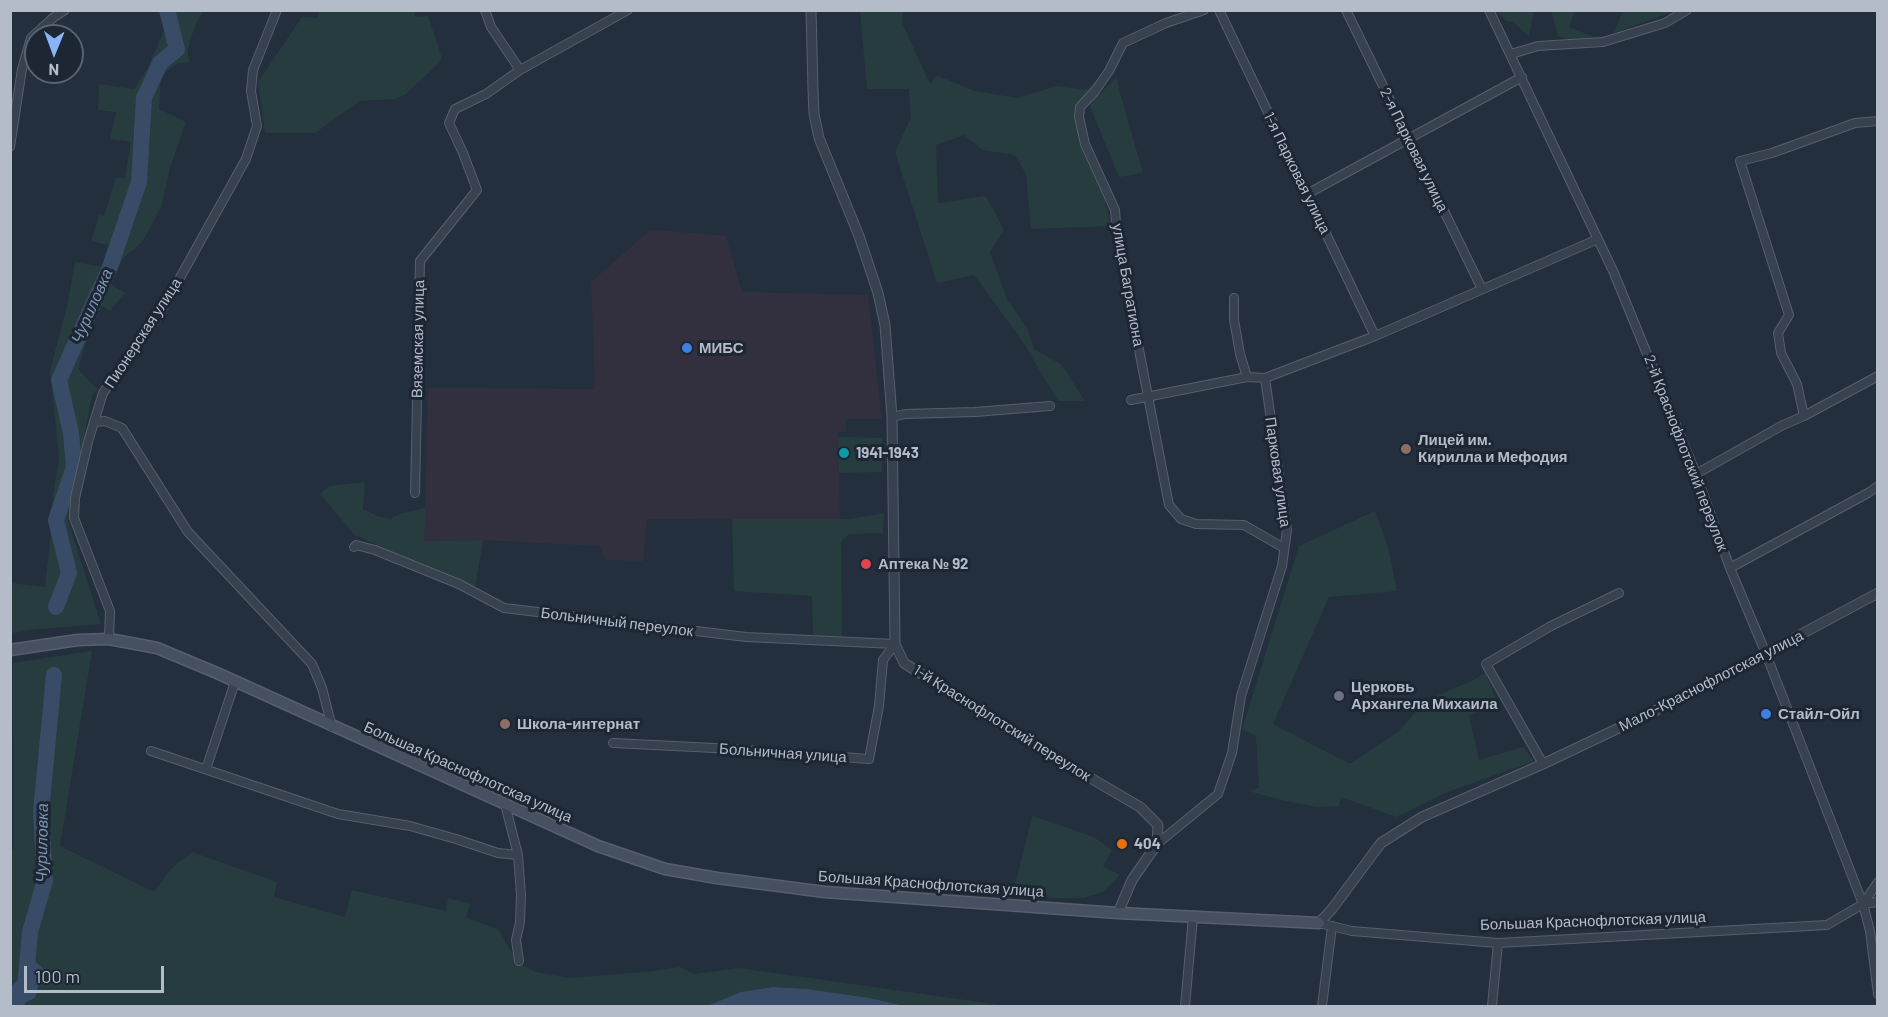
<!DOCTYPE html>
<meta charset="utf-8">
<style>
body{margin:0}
#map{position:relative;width:1888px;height:1017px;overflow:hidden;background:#242f3e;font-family:Barlow,sans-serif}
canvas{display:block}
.frame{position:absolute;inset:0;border:12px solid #b4bcc9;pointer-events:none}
.north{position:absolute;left:24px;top:24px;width:60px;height:60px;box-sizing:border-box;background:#1d2633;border:2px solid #59626f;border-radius:50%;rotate:181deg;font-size:16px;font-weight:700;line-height:24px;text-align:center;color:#b4bcc9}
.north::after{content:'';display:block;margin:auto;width:21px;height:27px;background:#8ab4f8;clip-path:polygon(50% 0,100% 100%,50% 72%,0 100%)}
.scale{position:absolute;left:24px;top:966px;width:140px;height:27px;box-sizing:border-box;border:3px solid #b4bcc9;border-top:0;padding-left:8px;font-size:18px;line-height:21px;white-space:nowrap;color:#b4bcc9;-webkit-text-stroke:4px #1d2633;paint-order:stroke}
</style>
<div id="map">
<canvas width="1888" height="1017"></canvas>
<div class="frame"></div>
<div class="north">N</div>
<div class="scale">100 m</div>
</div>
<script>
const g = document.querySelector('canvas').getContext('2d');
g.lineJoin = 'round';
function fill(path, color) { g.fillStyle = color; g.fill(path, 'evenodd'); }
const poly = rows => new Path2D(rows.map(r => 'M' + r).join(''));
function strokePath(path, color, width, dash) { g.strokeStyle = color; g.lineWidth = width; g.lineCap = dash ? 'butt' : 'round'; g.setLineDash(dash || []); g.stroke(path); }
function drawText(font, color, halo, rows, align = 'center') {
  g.font = font + ' Barlow,sans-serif'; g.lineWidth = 6; g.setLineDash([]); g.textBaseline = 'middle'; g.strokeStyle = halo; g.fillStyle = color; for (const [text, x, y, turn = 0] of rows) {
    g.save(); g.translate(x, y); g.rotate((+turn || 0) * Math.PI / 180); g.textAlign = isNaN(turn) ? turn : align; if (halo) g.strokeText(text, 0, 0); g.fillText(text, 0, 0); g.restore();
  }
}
fill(poly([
 [657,230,726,236,742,292,868,295,882,419,846,419,846,432,838,432,840,520,647,519,643,561,605,560,600,546,483,540,424,541,428,388,595,389,591,282,649,231]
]), '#32303f');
fill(poly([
 [161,11,203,11,195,26,187,51,190,62,178,63,161,76,159,109,186,122,170,168,161,207,143,241,123,258,110,284,125,293,110,311,102,306,89,331,78,369,98,390,92,395,68,521,101,624,38,629,11,633,11,583,45,587,52,524,50,514,59,458,50,371,67,306,75,262,103,267,108,245,91,241,99,215,104,216,116,178,125,178,131,142,110,139,116,112,98,110,99,84,134,89,147,69,167,24],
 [319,11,415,11,415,17,428,16,442,58,439,63,406,94,395,99,360,101,315,133,265,133,258,82,302,17,317,18],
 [860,11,903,11,902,23,930,84,938,76,975,91,1017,98,1057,86,1086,90,1098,79,1078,106,1079,141,1100,181,1111,226,1031,229,1026,174,1015,155,983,150,964,135,936,145,938,203,986,196,1004,230,990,252,1007,299,1028,330,1034,349,1061,364,1085,401,1058,401,1021,339,974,275,937,283,895,152,911,117,909,89,867,89],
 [1496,11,1534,11,1529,37,1513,22,1506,21],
 [1551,11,1575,11,1569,27,1602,40,1571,41,1558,36],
 [1623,11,1623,10,1675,11,1614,33],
 [1117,77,1120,93,1143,173,1119,177,1089,104],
 [838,437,882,438,882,472,839,473],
 [365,482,363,509,377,516,390,519,402,513,426,508,424,541,483,540,475,588,355,535,320,494,329,486],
 [1375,511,1388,547,1397,591,1329,597,1273,724,1348,763,1351,763,1398,732,1423,704,1434,697,1472,681,1485,673,1497,702,1469,716,1479,760,1523,747,1534,761,1445,793,1396,817,1341,797,1339,806,1317,807,1285,801,1248,791,1259,788,1256,736,1242,729,1299,546],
 [884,513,883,533,849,534,841,542,842,637,813,635,812,596,734,591,732,519,850,519],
 [92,651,60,846,154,892,172,868,192,852,277,882,274,897,345,917,352,890,446,911,448,898,470,904,466,918,498,929,518,963,536,972,568,978,646,972,680,967,695,974,739,968,1008,1006,905,1006,870,998,807,989,773,987,741,992,707,1006,17,1006,25,970,11,987,10,849,14,849,13,663],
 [1032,816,1094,837,1112,850,1103,866,1120,875,1103,892,1083,898,1052,898,1013,893]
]), '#263c3f');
fill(poly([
 [34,961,43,968,35,998,17,1006,11,1006,11,987],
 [773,987,807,989,870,998,905,1006,707,1006,741,992]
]), '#394c67');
strokePath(poly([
 [56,607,69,573,56,520,74,467,71,433,59,380,110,267,139,182,144,98,160,63,177,49,167,10],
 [14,1006,25,988,30,932,45,880,41,812,54,675]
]), '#394c67', 16);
const minor = poly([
 [277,10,253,70,251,91,257,126,246,159,162,310,103,393,94,422,105,421,122,428,188,532,312,664,322,688,332,727],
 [485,10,491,27,520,70],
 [1204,10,1166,23,1123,43,1109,71,1095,91,1080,107,1079,117,1085,144,1115,210,1117,236,1169,505,1181,519,1196,524,1244,525,1284,548],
 [1219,10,1375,336],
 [1346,10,1482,289],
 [1489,10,1614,273,1696,474,1730,568,1766,654,1863,904,1870,931,1878,994],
 [1511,54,1538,46,1603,42,1665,23,1687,10],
 [10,147,22,69,31,38,54,17,65,10],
 [1307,194,1522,77],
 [1234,298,1234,320,1240,354,1247,377],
 [1131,400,1247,377,1265,378],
 [1804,416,1878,376],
 [892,417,905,414,975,412,1050,406],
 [94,422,88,442,75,498,74,518,110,611,109,639],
 [1696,474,1783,425,1804,416,1797,384,1781,353,1778,333,1789,315,1740,161,1772,153,1855,123,1878,121],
 [415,493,420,261,477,190,463,153,449,123,455,109,486,94,520,70,628,10],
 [354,547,356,545,375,550,459,584,504,608,746,637,895,644],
 [1730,568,1868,493,1878,486],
 [613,743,734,749,869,759,879,706,883,660,895,644],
 [151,751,338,814,410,826,456,839,498,853,518,855],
 [1543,764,1486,664,1551,626,1619,593],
 [206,769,235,682],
 [505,804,518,855,521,895,520,922,516,940,519,961],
 [1157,844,1218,794,1232,753,1241,696,1282,566,1287,530,1265,378,1375,336,1598,239],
 [1863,904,1878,902],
 [1319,923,1352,931,1498,943,1827,925,1863,904,1878,882],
 [1185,1006,1193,917],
 [1322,1006,1332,926],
 [1492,1006,1498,943]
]);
const tertiary = poly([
 [811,10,813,90,814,114,819,138,859,236,878,293,885,325,892,417,895,644,904,663,1024,739,1140,807,1158,825,1157,844,1132,880,1118,913],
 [1319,923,1332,909,1381,843,1422,817,1543,764,1682,698,1878,593]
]);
const secondary = poly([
 [10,650,78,640,109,639,157,648,217,673,598,846,665,869,717,878,825,892,1118,913,1319,923]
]);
strokePath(minor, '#565f6c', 10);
strokePath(tertiary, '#565f6c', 11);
strokePath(secondary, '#565f6c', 13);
strokePath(minor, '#38414e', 8);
strokePath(tertiary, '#38414e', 9);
strokePath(secondary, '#465061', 10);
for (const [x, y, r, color] of [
 [687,348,6,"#3f7fe0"],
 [1406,449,6,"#8d6e63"],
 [844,453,6,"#0f9aa8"],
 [866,564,6,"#e0444e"],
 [1339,696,6,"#6b7280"],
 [1766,714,6,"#3f7fe0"],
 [505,724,6,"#8d6e63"],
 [1122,844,6,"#e8710a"]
]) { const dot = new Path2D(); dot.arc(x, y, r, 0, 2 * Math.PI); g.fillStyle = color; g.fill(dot); strokePath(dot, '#1d2633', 2); }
drawText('15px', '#b4bcc9', '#1d2633', [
 ["2-я Парковая улица",1414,150,64],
 ["1-я Парковая улица",1297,173,64],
 ["улица Багратиона",1128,285,80],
 ["Пионерская улица",143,333,-57],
 ["Вяземская улица",418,339,-89],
 ["2-й Краснофлотский переулок",1686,453,69],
 ["Парковая улица",1278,472,82],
 ["Больничный переулок",617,622,7],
 ["Мало-Краснофлотская улица",1711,681,-27],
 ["1-й Краснофлотский переулок",1002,723,32],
 ["Больничная улица",783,753,4],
 ["Большая Краснофлотская улица",468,772,24],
 ["Большая Краснофлотская улица",931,884,4],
 ["Большая Краснофлотская улица",1593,921,-2]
]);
drawText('bold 15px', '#b4bcc9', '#1d2633', [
 ["МИБС",699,348],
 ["Лицей им.",1418,440],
 ["Кирилла и Мефодия",1418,457],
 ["1941-1943",856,453],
 ["Аптека № 92",878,564],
 ["Церковь",1351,687],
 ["Архангела Михаила",1351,704],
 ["Стайл-Ойл",1778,714],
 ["Школа-интернат",517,724],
 ["404",1134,844]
], 'left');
drawText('italic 16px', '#7c92b1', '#1d2633', [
 ["Чуриловка",92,306,-66],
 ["Чуриловка",42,843,-89]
]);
</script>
